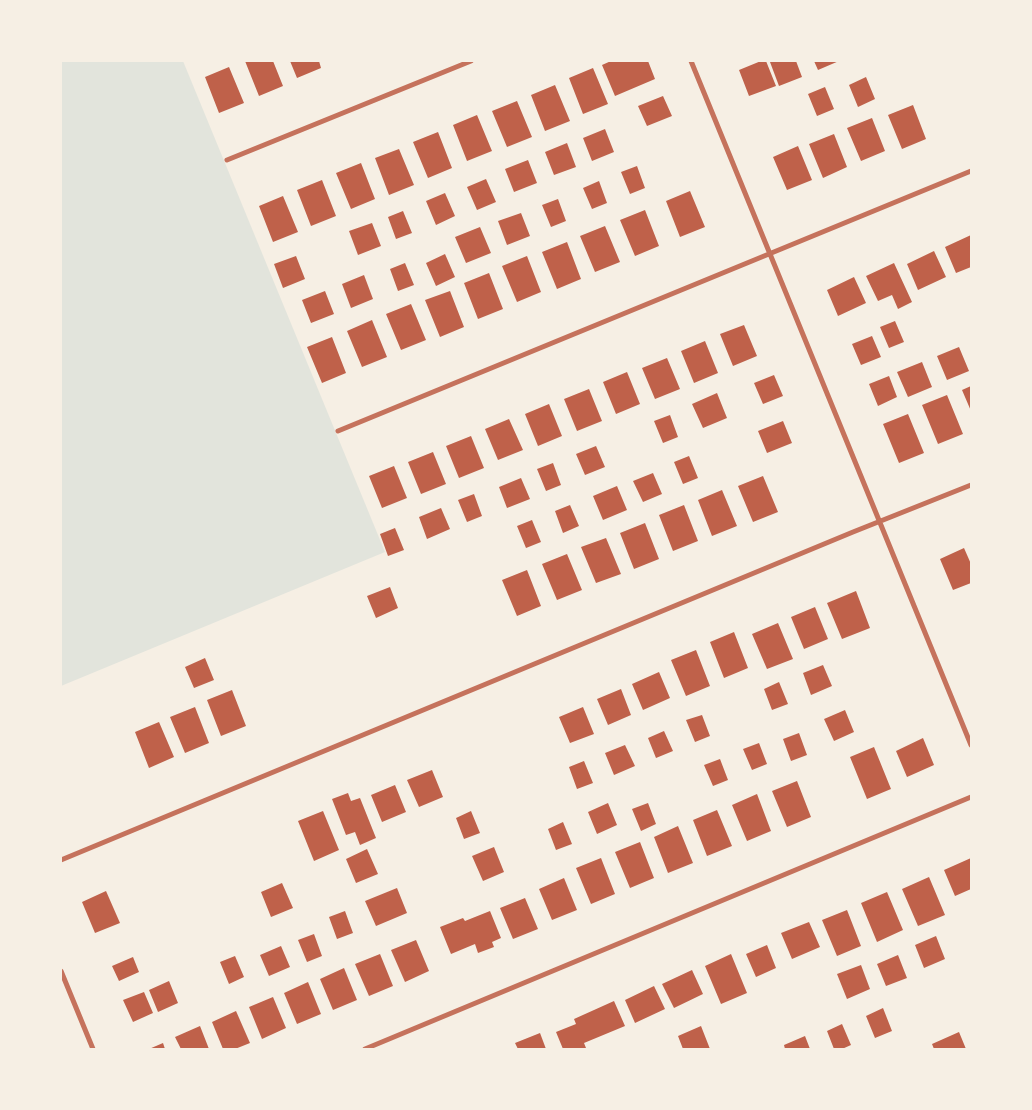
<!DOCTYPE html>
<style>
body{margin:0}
#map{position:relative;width:1032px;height:1110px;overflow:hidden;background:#f6efe4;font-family:"Asap Condensed",sans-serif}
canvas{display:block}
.frame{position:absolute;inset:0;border:62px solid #f6efe4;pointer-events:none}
</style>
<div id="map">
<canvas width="1032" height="1110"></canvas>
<div class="frame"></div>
</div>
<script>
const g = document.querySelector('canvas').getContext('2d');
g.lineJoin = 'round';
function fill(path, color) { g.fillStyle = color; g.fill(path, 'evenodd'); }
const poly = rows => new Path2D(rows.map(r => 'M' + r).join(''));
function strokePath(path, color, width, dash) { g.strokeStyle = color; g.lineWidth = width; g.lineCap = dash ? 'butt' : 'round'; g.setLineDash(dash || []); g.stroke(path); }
fill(poly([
 [61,61,183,61,385,552,61,686]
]), '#e2e4dc');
fill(poly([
 [245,61,273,61,283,86,259,96],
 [290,61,319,61,321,68,297,78],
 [611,61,648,61,655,79,615,96,602,65],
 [761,61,766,61,776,86,749,96,739,70],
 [773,61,796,61,802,77,779,86,770,62],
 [814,61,839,61,818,70],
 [229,67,244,103,219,113,205,77],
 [593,68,608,104,583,114,569,78],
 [866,77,875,99,858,107,849,85],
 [555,85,570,121,545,131,531,95],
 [825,87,834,109,817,116,808,94],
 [663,96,672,116,647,126,638,106],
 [517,101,532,137,507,147,492,111],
 [913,105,926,139,902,149,888,115],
 [477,115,492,151,467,161,453,125],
 [872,118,885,151,861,161,847,128],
 [605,129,614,152,592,161,583,138],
 [438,132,452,168,428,178,413,142],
 [834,134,847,167,823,178,809,144],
 [567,143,576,167,554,175,545,152],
 [798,146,812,180,787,190,773,157],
 [399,149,414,185,389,195,375,158],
 [528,160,537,183,514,192,505,169],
 [361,163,375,199,351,209,336,173],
 [637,166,645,188,630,194,621,172],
 [486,179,496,202,477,210,467,187],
 [322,180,336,216,311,226,297,190],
 [599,181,607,203,592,209,583,188],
 [690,191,705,227,680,237,666,201],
 [445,193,455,216,436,225,426,201],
 [283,196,298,232,273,242,259,206],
 [558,199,566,221,551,227,542,205],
 [645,210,659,246,635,256,620,220],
 [403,211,412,233,396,239,388,217],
 [521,213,530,236,507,245,498,221],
 [372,223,381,246,358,255,349,231],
 [605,226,620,262,595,272,580,236],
 [480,227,491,253,466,263,455,237],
 [971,235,971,267,956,273,945,247],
 [567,242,581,279,557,289,542,252],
 [934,251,946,277,918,290,907,264],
 [445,254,455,277,436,286,426,263],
 [296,256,305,279,283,288,274,264],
 [527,256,541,292,517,302,502,266],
 [405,263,414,285,398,291,390,269],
 [894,263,912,302,898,309,892,295,878,301,866,276],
 [489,273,503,309,478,319,464,283],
 [364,275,373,299,351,308,342,284],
 [854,277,866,303,838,316,827,290],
 [325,291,334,314,311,323,302,300],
 [450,291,464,327,440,337,425,300],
 [411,304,426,340,401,350,386,314],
 [372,320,387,357,362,367,347,331],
 [895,321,904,342,889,348,880,327],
 [744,325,757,356,733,366,720,334],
 [872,336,881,357,861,365,852,344],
 [332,337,346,373,322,383,307,347],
 [705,341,718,373,694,383,681,351],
 [959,347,969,371,947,380,937,356],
 [667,358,680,389,655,399,642,368],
 [922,362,932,387,908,397,897,372],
 [627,372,640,404,616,414,603,382],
 [774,375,783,396,763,404,754,383],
 [889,376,897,397,878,406,869,384],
 [971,386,971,411,962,390],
 [589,389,602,421,577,431,564,399],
 [717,393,727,418,703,428,692,404],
 [947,395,963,434,938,444,922,405],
 [549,404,562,436,538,446,525,414],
 [908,414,924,453,899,463,883,424],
 [670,415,678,437,663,443,654,421],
 [509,419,523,450,498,460,485,429],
 [783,421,792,443,767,453,758,431],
 [471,436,484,468,459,478,446,446],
 [596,446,605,467,585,475,576,454],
 [433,452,446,484,421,494,408,462],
 [689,456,698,478,683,484,674,462],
 [553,463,561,485,546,491,537,469],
 [394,466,407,498,382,508,369,476],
 [653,473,662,494,643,502,633,481],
 [763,476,778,512,753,522,738,486],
 [521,478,530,499,507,508,499,487],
 [617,486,627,510,603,520,593,496],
 [722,490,737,526,712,536,698,500],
 [474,494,482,516,467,522,458,500],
 [570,505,579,526,563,533,555,511],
 [684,505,698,541,673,551,659,515],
 [441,508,450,529,427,539,419,517],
 [532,520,541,542,526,548,517,526],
 [645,523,659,559,634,569,620,533],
 [395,528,404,550,388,556,380,534],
 [606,538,621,574,596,583,581,547],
 [964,548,971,564,971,583,953,590,940,559],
 [567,554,582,590,557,600,542,564],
 [527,570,541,606,517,616,502,580],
 [390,587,398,608,376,618,367,596],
 [856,591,870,628,842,639,827,603],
 [815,607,828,639,804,649,791,617],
 [778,623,793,659,767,669,752,634],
 [734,632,748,668,724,678,710,642],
 [696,650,710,686,686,696,671,660],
 [205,658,214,680,194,688,185,667],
 [823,665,832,686,811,695,803,673],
 [659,672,670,698,643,710,632,684],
 [779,682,788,704,772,710,764,689],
 [621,689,631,715,608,725,597,699],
 [232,690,246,726,221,736,207,700],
 [195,707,209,743,185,753,170,717],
 [583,707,594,734,570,743,559,717],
 [845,710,854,732,834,741,824,719],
 [702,715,710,736,695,742,686,720],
 [159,722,174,757,149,768,135,732],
 [664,731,673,751,656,758,648,738],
 [799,733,807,755,791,761,783,739],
 [923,738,934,765,907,777,896,751],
 [759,743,767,764,752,770,743,749],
 [625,745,635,766,614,775,605,753],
 [874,747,891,789,867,799,850,757],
 [720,759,728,780,713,786,704,765],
 [584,761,593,783,577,789,569,767],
 [432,770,443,797,419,807,407,780],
 [797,781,811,817,787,827,772,791],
 [395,785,406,812,382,822,371,795],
 [348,793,351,801,360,798,376,838,360,845,355,832,346,835,332,799],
 [757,794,771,831,747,841,732,805],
 [608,803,617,825,597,834,588,812],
 [648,803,656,824,641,831,632,809],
 [717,810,732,846,707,856,693,820],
 [323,811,339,850,314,861,298,821],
 [471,811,480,833,464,839,456,818],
 [563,822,572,844,556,850,548,829],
 [678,826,693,863,668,873,654,837],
 [640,842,654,878,630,888,615,852],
 [494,847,504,872,483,881,472,856],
 [367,849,378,874,356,883,346,859],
 [601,858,615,894,591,904,576,868],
 [971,858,971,889,955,896,944,870],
 [929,877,945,915,918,926,902,889],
 [564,878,577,910,552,920,539,889],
 [282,883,293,908,271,917,261,892],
 [397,888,407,913,376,926,365,901],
 [106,891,120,923,95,933,82,902],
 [887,892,903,930,877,942,861,903],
 [525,898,538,929,513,939,500,908],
 [847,910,861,946,837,956,822,920],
 [345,911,353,933,337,939,329,917],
 [490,911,501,938,492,942,494,947,478,953,475,944,451,954,440,927,463,918,465,921],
 [809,922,820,947,792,959,781,933],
 [314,934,322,956,307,962,298,940],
 [936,936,945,959,924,968,915,945],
 [416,940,429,971,405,982,391,950],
 [767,945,776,968,756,977,746,954],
 [281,946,290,967,269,976,260,955],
 [380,954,393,986,369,996,355,964],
 [731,954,747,993,721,1004,705,966],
 [898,955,907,978,886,986,877,964],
 [235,956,244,977,229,984,220,962],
 [133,957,139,972,119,981,112,966],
 [861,965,870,989,847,999,837,974],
 [344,968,357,1000,333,1010,320,979],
 [692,970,703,994,674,1008,662,984],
 [169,981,178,1003,158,1012,149,990],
 [308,982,321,1014,297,1024,284,993],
 [654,986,665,1009,635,1023,625,1000],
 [144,992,153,1013,133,1022,123,1000],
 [273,997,286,1028,262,1039,249,1007],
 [614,1001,625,1026,584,1043,586,1048,583,1049,563,1049,556,1032,576,1024,574,1019],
 [883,1008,892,1031,875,1038,866,1016],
 [236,1011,250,1043,235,1049,223,1049,212,1022],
 [842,1024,851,1045,842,1049,834,1049,827,1031],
 [200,1026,209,1049,181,1049,175,1037],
 [701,1026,710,1049,683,1049,678,1036],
 [959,1032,966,1049,934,1049,932,1044],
 [540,1033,546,1049,518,1049,515,1043],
 [805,1036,810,1049,785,1049,784,1045],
 [163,1043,165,1049,149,1049]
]), '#bf614a');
strokePath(poly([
 [691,61,971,745],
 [227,160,471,61],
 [338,431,971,171],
 [61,860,853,532,971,485],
 [61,971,93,1049],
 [365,1049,971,797]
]), '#c5725c', 5);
</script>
